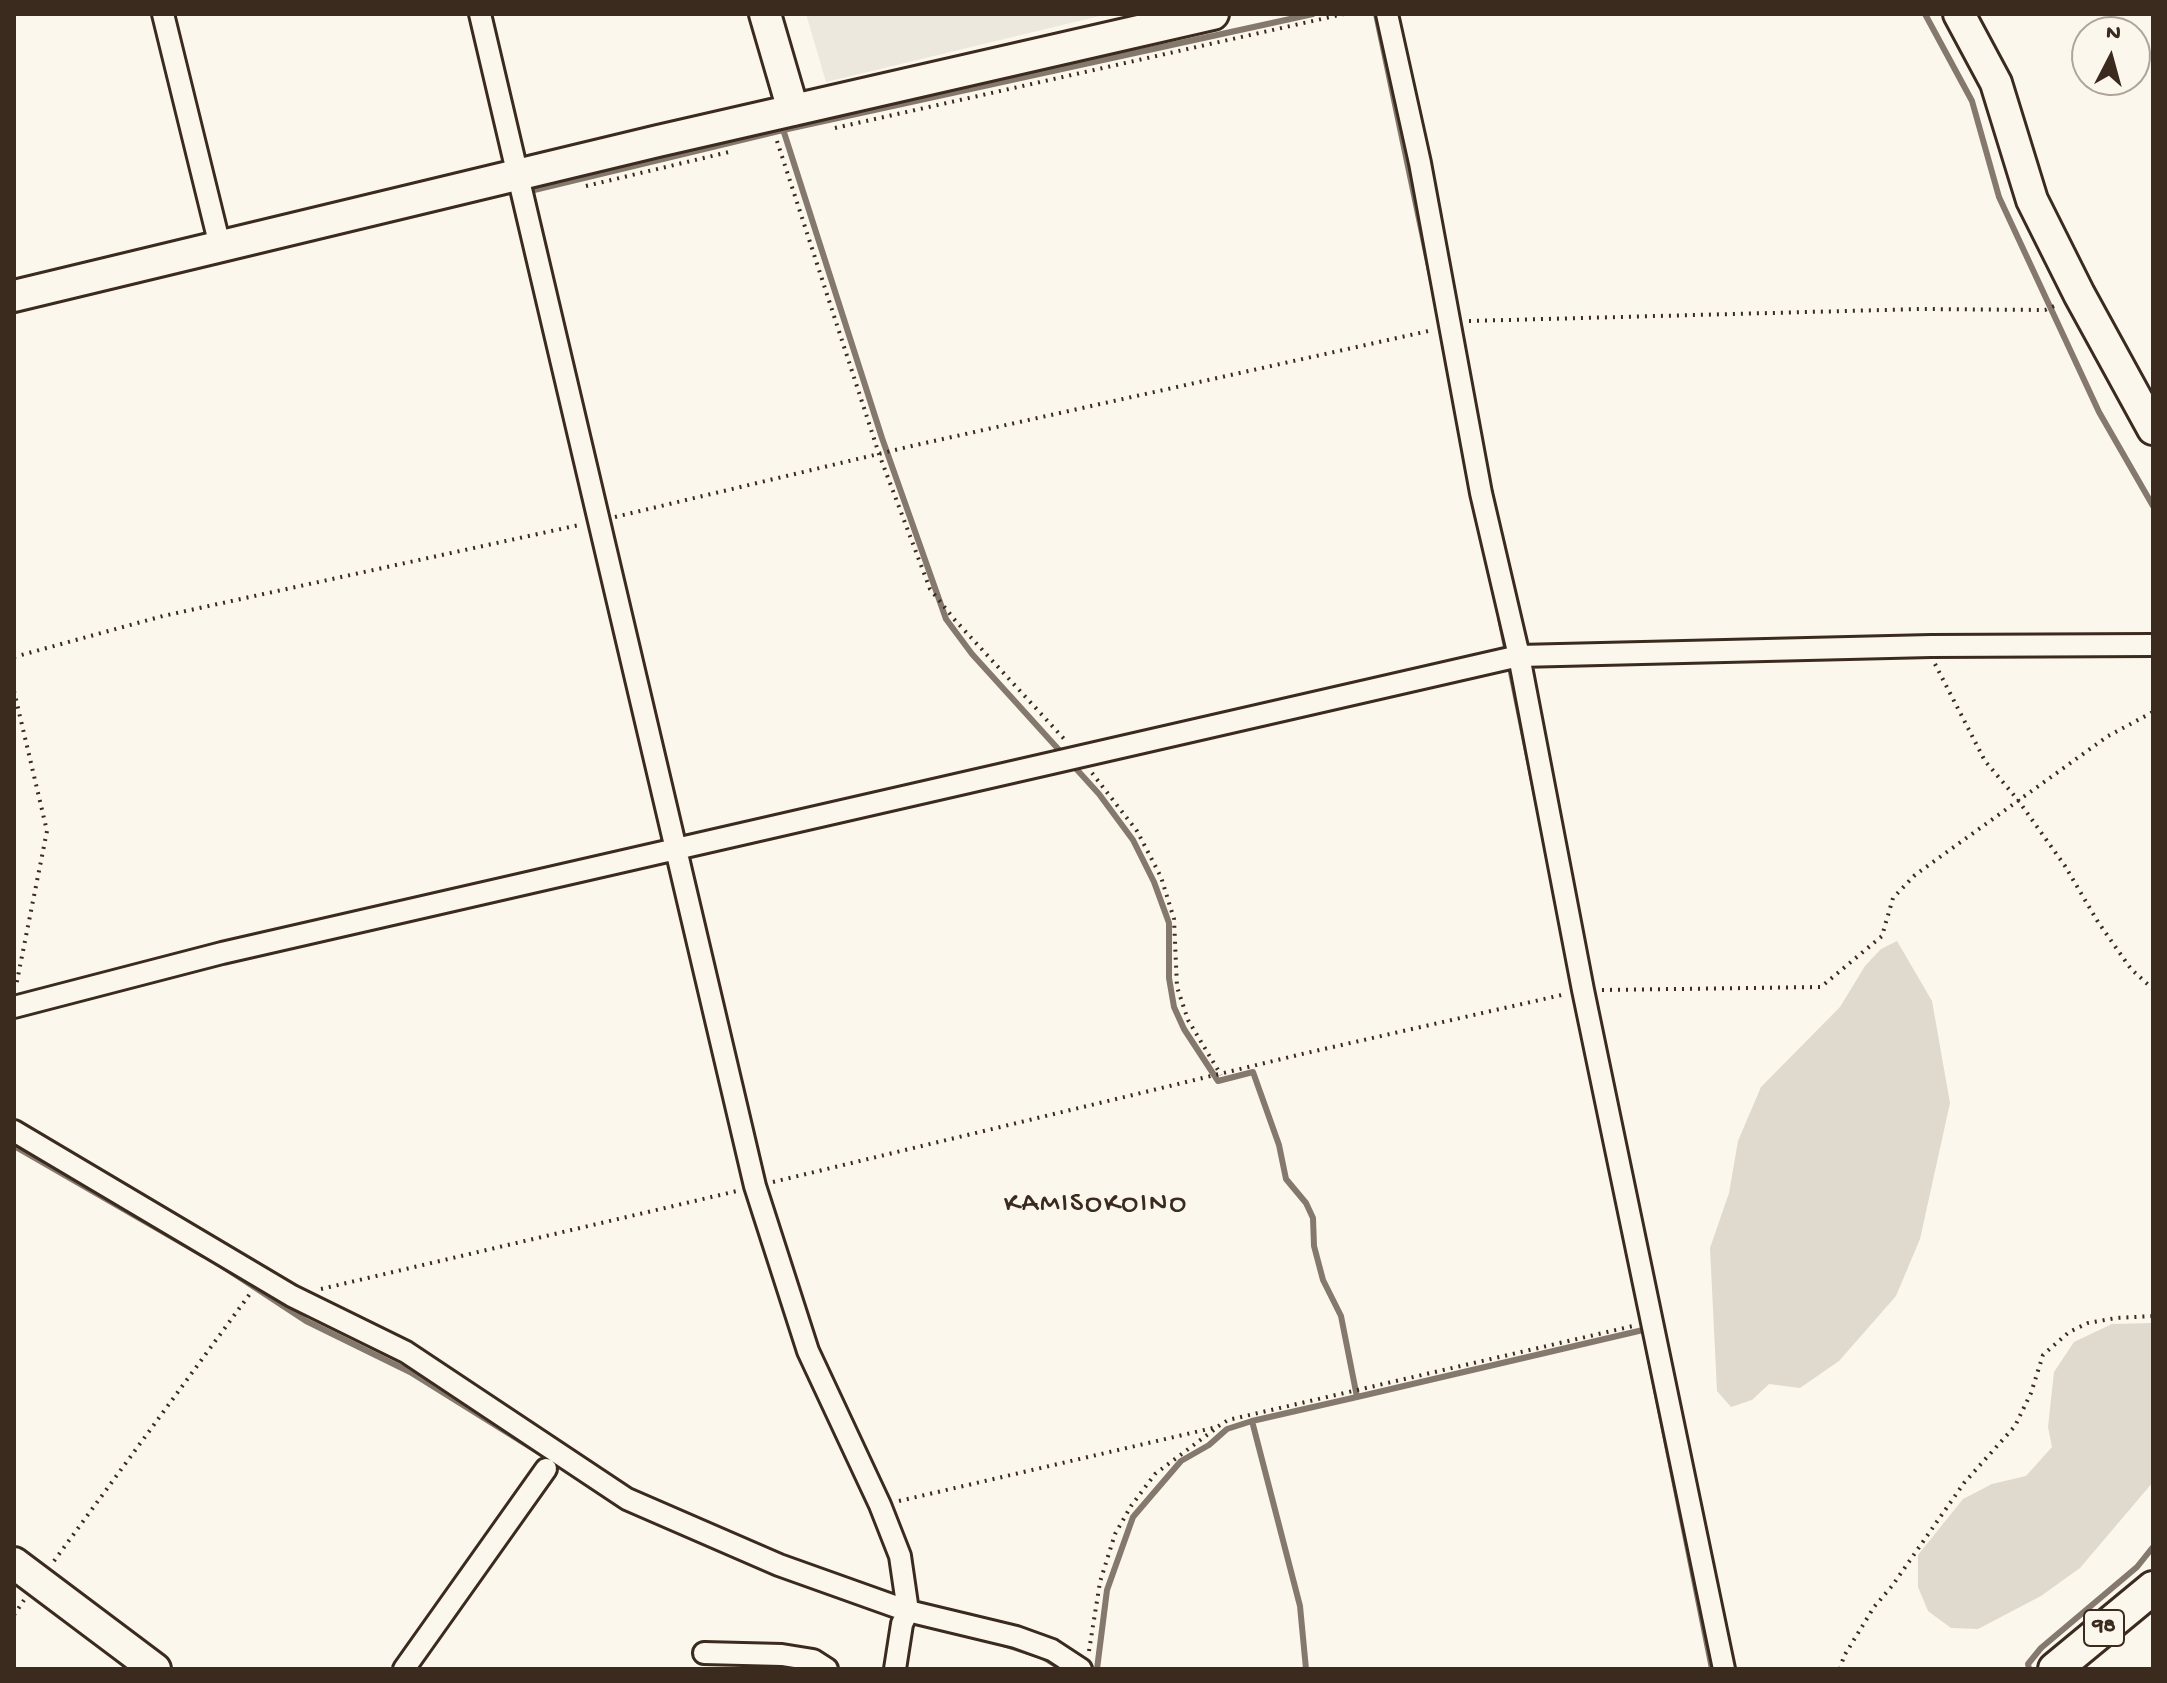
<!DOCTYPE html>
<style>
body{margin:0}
#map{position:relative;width:2167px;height:1683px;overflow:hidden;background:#fbf7ec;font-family:"Gochi Hand",sans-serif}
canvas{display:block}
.frame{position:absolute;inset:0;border:16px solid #3b2a1e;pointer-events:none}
.north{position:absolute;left:2071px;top:16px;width:80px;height:80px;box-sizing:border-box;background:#fbf7ec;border:2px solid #aea59a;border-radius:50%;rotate:6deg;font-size:22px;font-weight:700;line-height:32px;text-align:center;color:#3b2a1e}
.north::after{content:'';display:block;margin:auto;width:28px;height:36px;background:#3b2a1e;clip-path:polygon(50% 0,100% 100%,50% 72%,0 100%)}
</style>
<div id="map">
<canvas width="2167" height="1683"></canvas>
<div class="frame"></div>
<div class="north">N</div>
</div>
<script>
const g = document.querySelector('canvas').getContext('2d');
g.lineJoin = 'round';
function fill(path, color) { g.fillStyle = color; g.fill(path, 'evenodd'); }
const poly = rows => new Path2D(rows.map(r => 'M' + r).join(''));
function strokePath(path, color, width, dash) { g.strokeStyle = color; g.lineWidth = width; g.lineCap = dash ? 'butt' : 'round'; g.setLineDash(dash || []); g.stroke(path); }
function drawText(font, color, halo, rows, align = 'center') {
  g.font = font + ' "Gochi Hand",sans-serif'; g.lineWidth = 7; g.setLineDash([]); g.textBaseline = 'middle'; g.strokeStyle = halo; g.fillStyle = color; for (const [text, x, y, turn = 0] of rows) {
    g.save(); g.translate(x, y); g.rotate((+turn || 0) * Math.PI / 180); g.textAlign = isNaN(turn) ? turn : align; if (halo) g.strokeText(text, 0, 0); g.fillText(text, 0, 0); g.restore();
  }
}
fill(poly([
 [806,14,1108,14,826,82]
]), '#ede8dd');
fill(poly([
 [1897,941,1932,1001,1950,1103,1920,1239,1896,1296,1839,1361,1800,1388,1769,1384,1752,1400,1731,1407,1717,1391,1710,1248,1729,1193,1738,1141,1761,1087,1840,1007,1865,966,1881,949],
 [2153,1323,2153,1482,2080,1568,2041,1596,1978,1629,1951,1628,1928,1611,1918,1587,1918,1555,1963,1499,1992,1484,2026,1476,2052,1447,2048,1427,2054,1372,2074,1342,2112,1324]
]), '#dfd9ce');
strokePath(poly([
 [1376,14,1432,281],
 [1925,14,1972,101,1999,197,2099,412,2153,506],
 [781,123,882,438,946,619,972,654,1099,794,1133,840,1154,882,1169,923,1169,978,1174,1007,1184,1029,1218,1081,1253,1072,1279,1145,1286,1179,1306,1203,1313,1218,1314,1246,1323,1280,1341,1316,1357,1397,1252,1421,1227,1429,1209,1445,1181,1461,1133,1517,1107,1590,1097,1669],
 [530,191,783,130,1313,14],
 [1500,618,1539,811],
 [14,1146,203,1255],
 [216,1262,306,1321,410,1372,540,1453],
 [1645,1335,1712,1669],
 [1357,1397,1643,1330],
 [1252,1421,1300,1606,1306,1669],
 [1003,1644,1043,1657,1062,1669],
 [2029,1669,2028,1664,2041,1648,2137,1567,2153,1547]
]), '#85796d', 6);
const street = poly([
 [163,14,220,246],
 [480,14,755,1186,808,1351,880,1505,900,1556,908,1611,902,1624,895,1669],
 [1387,14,1420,163,1481,493,1519,656,1583,990,1724,1669],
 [14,1007,222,953,1519,656,1931,646,2153,645],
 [14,1131,292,1296,406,1352,627,1499,779,1565,908,1611,1016,1637,1052,1650,1081,1669],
 [704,1653,782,1655,813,1660,827,1669],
 [404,1669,546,1469]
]);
const secondary = poly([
 [765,14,793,110],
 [1959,14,1996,83,2032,200,2079,294,2153,429],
 [14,296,658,141,1213,14],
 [14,1563,155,1669]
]);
const primary = poly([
 [2055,1669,2153,1588]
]);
strokePath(street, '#3b2a1e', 26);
strokePath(secondary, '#3b2a1e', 36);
strokePath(primary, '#3b2a1e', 38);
strokePath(poly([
 [835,128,1344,14],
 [777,141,879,454,930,589,954,619,1066,741],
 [586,186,733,151],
 [1469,321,1921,309,2045,310,2059,304],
 [615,517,916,445,1433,330],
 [14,657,163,616,579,525],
 [1935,664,1985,761,2018,800,2065,866,2098,922,2131,969,2153,989],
 [14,691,47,831,16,986],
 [1092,773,1137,831,1161,877,1174,919,1177,987,1188,1020,1221,1075],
 [1602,990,1821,987,1882,936,1893,898,1915,875,2108,736,2153,712],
 [773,1182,1302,1054,1566,994],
 [321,1289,737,1191],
 [899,1501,1217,1427,1228,1420,1633,1326],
 [54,1561,252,1291],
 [14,1615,24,1600],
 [1089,1651,1100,1582,1115,1534,1131,1506,1155,1474,1215,1429],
 [1840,1669,1844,1656,1874,1607,1892,1586,1964,1483,2015,1426,2031,1393,2043,1355,2069,1332,2088,1323,2116,1318,2153,1316]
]), '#3b2a1e', 4, [2, 6]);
strokePath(street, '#fbf7ec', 20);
strokePath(secondary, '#fbf7ec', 30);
strokePath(primary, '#fbf7ec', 32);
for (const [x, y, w] of [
 [2104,1628,40]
]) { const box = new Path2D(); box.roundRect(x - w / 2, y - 18, w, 36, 6); g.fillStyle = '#fbf7ec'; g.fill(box); strokePath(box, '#3b2a1e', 2); }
drawText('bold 22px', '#3b2a1e', null, [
 ["98",2104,1628]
]);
g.letterSpacing = '2px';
drawText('28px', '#3b2a1e', '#fbf7ec', [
 ["KAMISOKOINO",1096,1206]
]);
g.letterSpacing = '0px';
</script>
